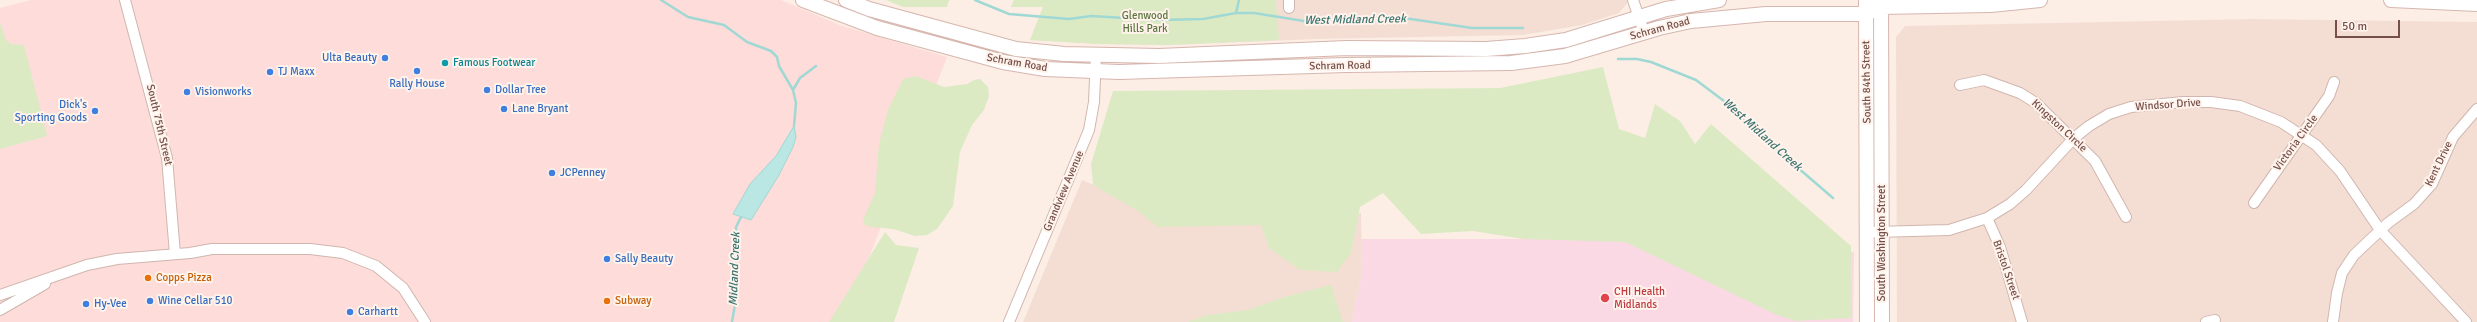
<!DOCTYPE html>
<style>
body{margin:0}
#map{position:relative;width:2477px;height:322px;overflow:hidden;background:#fceee5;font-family:Signika,sans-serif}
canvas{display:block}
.scale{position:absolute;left:2335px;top:20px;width:65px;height:18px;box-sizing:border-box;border:2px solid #75504a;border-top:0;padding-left:5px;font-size:12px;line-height:14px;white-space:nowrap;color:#75504a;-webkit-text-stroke:3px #fff3ec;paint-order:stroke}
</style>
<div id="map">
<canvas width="2477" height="322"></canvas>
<div class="scale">50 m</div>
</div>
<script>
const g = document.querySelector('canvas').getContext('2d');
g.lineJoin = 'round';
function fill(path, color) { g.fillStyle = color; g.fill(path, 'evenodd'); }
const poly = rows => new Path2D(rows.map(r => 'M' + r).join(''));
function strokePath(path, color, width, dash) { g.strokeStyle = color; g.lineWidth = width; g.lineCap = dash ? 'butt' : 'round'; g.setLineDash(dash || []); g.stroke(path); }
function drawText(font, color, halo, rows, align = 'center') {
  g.font = font + ' Signika,sans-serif'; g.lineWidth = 4; g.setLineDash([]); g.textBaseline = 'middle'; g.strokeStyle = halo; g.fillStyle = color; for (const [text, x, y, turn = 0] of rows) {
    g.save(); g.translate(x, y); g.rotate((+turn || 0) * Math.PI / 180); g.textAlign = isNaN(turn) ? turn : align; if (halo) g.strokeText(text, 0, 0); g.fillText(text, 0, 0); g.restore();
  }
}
fill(poly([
 [1014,0,1630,0,1619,13,1582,25,1523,35,1316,39,1169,45,1099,44,1030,40,1043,7,1011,7],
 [2252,19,2477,22,2477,322,1897,322,1896,37,1905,26],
 [1082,180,1162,213,1361,213,1362,274,1352,322,1023,322]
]), '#f4ded4');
fill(poly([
 [31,0,781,0,842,26,947,57,844,322,0,322,0,8]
]), '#fddcd9');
fill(poly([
 [1361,239,1824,239,1825,252,1854,252,1853,322,1352,322,1362,274]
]), '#fad8e4');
fill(poly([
 [886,0,949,0,947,7,903,7],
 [1014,0,1276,0,1279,40,1169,45,1099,44,1030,40,1043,7,1011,7],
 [0,22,6,40,11,44,24,45,47,136,0,149],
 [1603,67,1619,129,1645,138,1655,104,1680,121,1695,144,1711,124,1851,246,1851,318,1796,321,1777,315,1625,242,1523,239,1473,231,1421,234,1383,193,1360,207,1351,253,1337,272,1300,270,1269,248,1261,225,1158,227,1138,211,1093,185,1091,164,1113,91,1500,88],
 [916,76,944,87,967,84,974,80,980,79,988,87,989,96,984,110,972,125,960,152,953,206,937,229,927,235,915,236,893,229,871,227,865,225,863,220,875,193,879,144,888,110,903,79],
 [885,232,896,245,919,248,894,322,829,322],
 [1331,285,1343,322,1188,322,1207,315,1248,310,1284,297]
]), '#dceac4');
const water = poly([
 [794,126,796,137,793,147,779,175,751,220,733,214,750,184,776,156,794,126]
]);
fill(water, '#bae6e3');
strokePath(water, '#a0d8d4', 1);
strokePath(poly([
 [661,0,688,17,724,25,747,42,771,51,777,57,779,66,793,90,796,103,794,126],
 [975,0,1009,14,1069,19,1091,16,1158,20,1203,19,1236,13,1254,13,1304,21,1355,17,1404,18,1472,28,1523,28],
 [1236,13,1239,0],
 [1618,59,1637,59,1651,62,1696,80,1736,110,1747,124,1833,198],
 [793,90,800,78,816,66],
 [732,322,736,299,735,243,736,227,741,217]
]), '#a0d8d4', 2.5);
const street = poly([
 [125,0,167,158,175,254],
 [1633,0,1644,32],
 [1289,8,1289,0],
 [1960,85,1984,80,2020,93,2036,103,2095,161,2126,217],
 [2254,203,2329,96,2334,82],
 [1987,218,2000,247,2022,322],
 [1875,232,1949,230,1987,218,2010,204,2026,190,2074,138,2089,126,2109,114,2131,107,2183,102,2211,102,2240,106,2281,122,2316,145,2340,171,2380,230,2466,322],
 [0,295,87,265,117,259,190,253,212,249,310,249,343,253,376,266,403,288,425,322],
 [0,310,45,284],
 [1009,322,1089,130,1094,102,1096,55],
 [2206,322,2215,320],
 [2333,322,2337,293,2342,273,2354,255,2388,223,2414,204,2432,184,2453,137,2477,109]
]);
const secondary = poly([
 [803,0,877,28,1003,62,1045,69,1119,72,1346,65,1511,63,1565,56,1659,28,1691,21,1766,14,1866,14,1881,7],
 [846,0,869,9,1016,49,1064,54,1159,56,1347,48,1486,49,1525,46,1566,40,1666,9,1719,0],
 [1866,0,1867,322],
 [1881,0,1882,322],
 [2391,0,2477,4],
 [1873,3,1881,7,1991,5,2040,0]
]);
strokePath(street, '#d0b6ae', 12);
strokePath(secondary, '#d6b6ae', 16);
strokePath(street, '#fff', 10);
strokePath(secondary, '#fff', 14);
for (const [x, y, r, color] of [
 [385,58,4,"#3f7fe0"],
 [445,63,4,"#0f9aa8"],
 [417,71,4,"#3f7fe0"],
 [270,72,4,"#3f7fe0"],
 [487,90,4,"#3f7fe0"],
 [187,92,4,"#3f7fe0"],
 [504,109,4,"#3f7fe0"],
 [95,111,4,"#3f7fe0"],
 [552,173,4,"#3f7fe0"],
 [607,259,4,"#3f7fe0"],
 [148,278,4,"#e8710a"],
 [1605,298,5,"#e0444e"],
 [150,301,4,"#3f7fe0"],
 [607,301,4,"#e8710a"],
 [86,304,4,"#3f7fe0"],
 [350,312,4,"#3f7fe0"]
]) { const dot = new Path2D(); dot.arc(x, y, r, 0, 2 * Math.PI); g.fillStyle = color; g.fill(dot); strokePath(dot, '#fff3ec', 1.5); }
drawText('11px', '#5b753f', '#fff3ec', [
 ["Glenwood",1145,16],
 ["Hills Park",1145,29]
]);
drawText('11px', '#75504a', '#fff3ec', [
 ["Schram Road",1660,29,-15],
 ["Schram Road",1017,63,10],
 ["Schram Road",1340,66,-1],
 ["South 84th Street",1867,82,-91],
 ["Windsor Drive",2168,105,-4],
 ["South 75th Street",159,125,77],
 ["Kingston Circle",2059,126,43],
 ["Victoria Circle",2296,143,-54],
 ["Kent Drive",2439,164,-64],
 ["Grandview Avenue",1064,191,-67],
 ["South Washington Street",1882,243,-90],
 ["Bristol Street",2006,270,71]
]);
drawText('11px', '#366cbe', '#fff3ec', [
 ["Ulta Beauty",377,58,"right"],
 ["TJ Maxx",278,72],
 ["Rally House",417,84,"center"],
 ["Dollar Tree",495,90],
 ["Visionworks",195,92],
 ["Dick's",87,105,"right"],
 ["Sporting Goods",87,118,"right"],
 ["Lane Bryant",512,109],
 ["JCPenney",560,173],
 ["Sally Beauty",615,259],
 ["Wine Cellar 510",158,301],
 ["Hy-Vee",94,304],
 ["Carhartt",358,312]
], 'left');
drawText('11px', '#0d838f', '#fff3ec', [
 ["Famous Footwear",453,63]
], 'left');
drawText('11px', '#c56008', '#fff3ec', [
 ["Copps Pizza",156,278],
 ["Subway",615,301]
], 'left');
drawText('11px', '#be3a42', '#fff3ec', [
 ["CHI Health",1614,292],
 ["Midlands",1614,305]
], 'left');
drawText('italic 12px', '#3b7470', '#fff3ec', [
 ["West Midland Creek",1355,20,-1],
 ["West Midland Creek",1762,135,42],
 ["Midland Creek",735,269,-88]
]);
</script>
